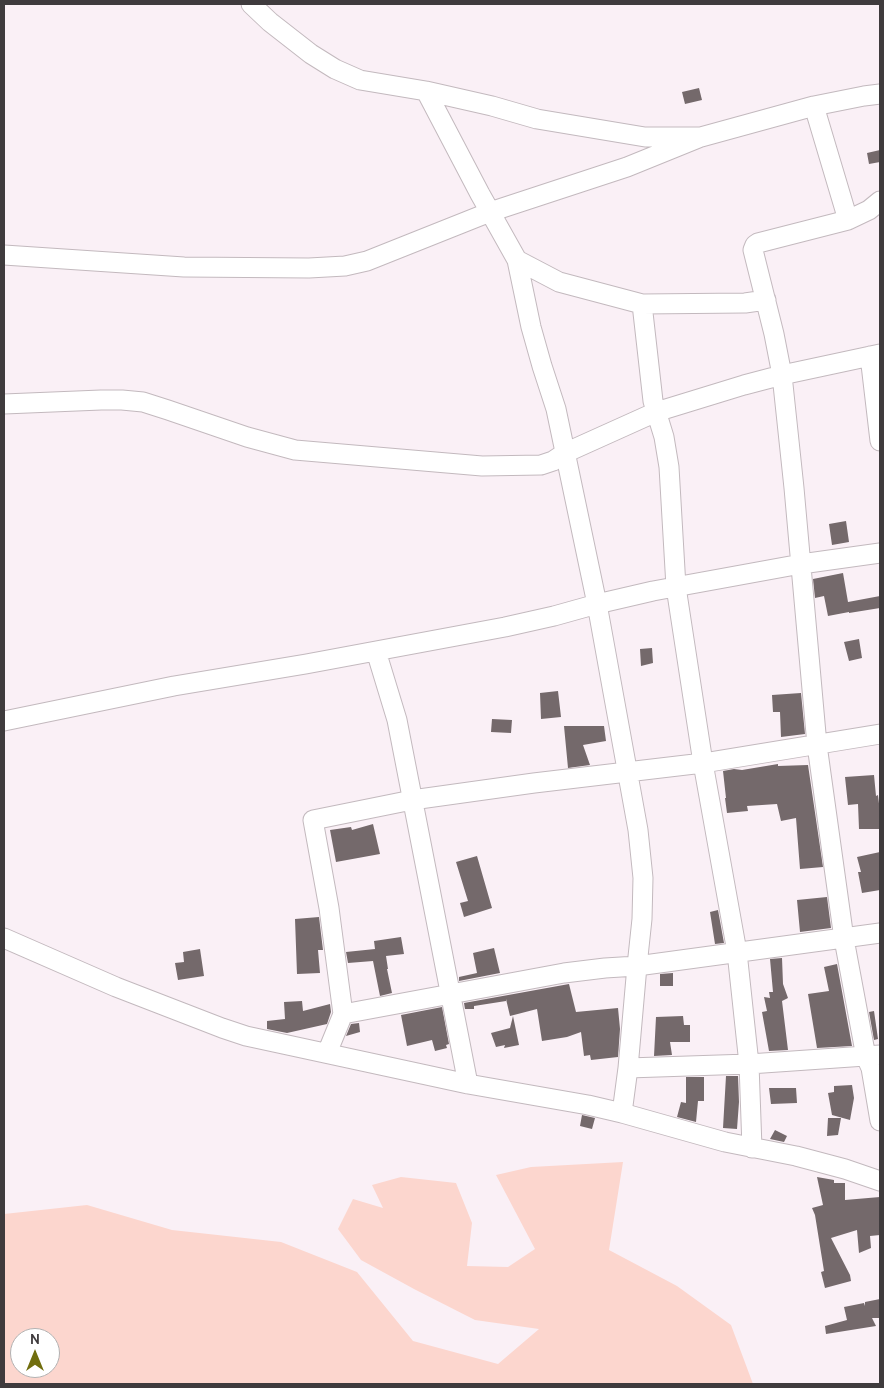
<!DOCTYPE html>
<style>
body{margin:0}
#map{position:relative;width:884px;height:1388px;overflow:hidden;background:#faf0f6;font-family:Cabin,sans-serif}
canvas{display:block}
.frame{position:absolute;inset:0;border:5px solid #3f3b3d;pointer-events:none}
.north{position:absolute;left:10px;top:1328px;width:50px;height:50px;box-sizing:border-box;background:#fff;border:1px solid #b2b1b1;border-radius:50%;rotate:0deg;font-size:14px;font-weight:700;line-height:20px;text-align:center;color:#3f3b3d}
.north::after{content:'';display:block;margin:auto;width:18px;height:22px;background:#716e0f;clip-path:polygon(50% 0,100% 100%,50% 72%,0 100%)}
</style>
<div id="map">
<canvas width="884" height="1388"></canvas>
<div class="frame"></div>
<div class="north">N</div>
</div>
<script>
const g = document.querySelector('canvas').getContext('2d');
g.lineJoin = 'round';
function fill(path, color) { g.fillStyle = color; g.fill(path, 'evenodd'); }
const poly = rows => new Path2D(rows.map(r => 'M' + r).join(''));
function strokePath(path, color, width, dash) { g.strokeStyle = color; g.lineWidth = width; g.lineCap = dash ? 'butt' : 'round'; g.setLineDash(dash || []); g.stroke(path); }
fill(poly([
 [623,1162,609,1250,677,1286,731,1325,753,1384,4,1384,4,1214,87,1205,172,1230,281,1242,357,1272,413,1341,498,1364,539,1329,475,1320,414,1289,361,1260,338,1229,353,1199,383,1208,372,1185,401,1177,456,1183,472,1223,467,1266,508,1267,535,1249,496,1175,531,1167],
 [20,1338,50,1338,50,1368,20,1368]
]), '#fcd6ce');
fill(poly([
 [699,88,702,100,685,104,682,92],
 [880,150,880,162,869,164,867,153],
 [846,521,849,542,832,545,829,524],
 [843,573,848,602,880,596,880,608,849,613,849,612,828,616,824,596,815,598,813,579],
 [859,639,862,658,849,661,844,642],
 [652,648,653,663,641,666,640,649],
 [558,691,561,717,541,719,540,693],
 [801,693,805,734,781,737,780,712,773,712,772,695],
 [492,719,512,720,511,733,491,732],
 [564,726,604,726,606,741,583,745,590,765,568,768],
 [778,764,778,766,808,765,823,867,800,869,796,818,781,821,777,804,747,806,748,811,727,813,725,798,726,798,723,771,734,769,742,770],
 [874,775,876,796,878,795,880,812,880,829,859,829,858,804,848,805,845,777],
 [373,824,380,854,336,862,330,830,351,827,352,830],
 [880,852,880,890,862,893,858,872,861,872,857,857],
 [477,856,492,908,464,917,460,903,468,901,456,862],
 [827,897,831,928,800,932,797,900],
 [718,910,724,943,715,944,710,912],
 [319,917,323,950,318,950,320,973,297,974,295,919],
 [401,937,404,954,386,956,388,969,387,969,392,993,380,996,373,961,348,963,346,952,375,949,374,941],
 [494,948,500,973,459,981,459,977,477,973,473,953],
 [200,949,204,976,178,980,175,963,184,962,183,952],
 [782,958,783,984,788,998,782,1001,788,1050,769,1051,762,1012,767,1011,764,997,770,998,769,992,773,992,770,959],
 [837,964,852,1046,817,1048,808,994,829,991,824,967],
 [673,973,673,986,660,986,660,974],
 [569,984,576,1012,618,1008,620,1029,618,1057,591,1060,590,1055,584,1056,581,1032,567,1037,542,1041,537,1009,510,1016,506,999,506,1001,474,1006,474,1009,465,1009,464,1003],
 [302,1001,303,1011,330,1004,331,1012,327,1024,287,1033,267,1029,267,1021,285,1019,284,1002],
 [442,1007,449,1044,446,1045,447,1048,435,1051,432,1040,407,1046,401,1015],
 [874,1011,878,1039,874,1040,869,1012],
 [513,1016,519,1045,504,1048,505,1045,496,1047,491,1033,510,1028],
 [683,1016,684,1025,690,1025,690,1042,670,1042,672,1055,654,1056,656,1017],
 [359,1023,360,1032,346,1036,351,1024],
 [726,1076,738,1076,739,1102,737,1129,723,1128],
 [686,1077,704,1077,704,1101,698,1101,696,1122,677,1117,681,1102,686,1103],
 [852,1085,854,1098,850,1120,832,1115,828,1093,834,1092,834,1086],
 [769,1088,796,1088,797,1103,771,1104],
 [582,1115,595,1118,592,1129,580,1126],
 [828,1118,841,1118,838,1135,827,1136],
 [775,1130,787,1136,784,1142,770,1139],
 [817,1177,834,1180,834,1183,845,1183,845,1200,880,1197,880,1235,870,1236,871,1248,859,1253,857,1230,831,1238,850,1275,851,1281,825,1288,821,1272,824,1271,815,1215,812,1208,823,1205],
 [880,1299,880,1318,872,1318,876,1326,826,1334,825,1326,847,1320,844,1307,864,1303,865,1306,865,1302]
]), '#74696b');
const minor = poly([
 [251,4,270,22,311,54,335,69,360,80,426,91,492,106,537,119,645,137,701,137,814,106,864,96,880,94],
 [814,106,848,220],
 [880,201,869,210,848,220,758,243,755,245,753,250,774,334,782,375,794,488,817,745,844,939,866,1057,871,1068,880,1121],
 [4,255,184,267,309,268,345,266,367,261,490,212,627,167,701,137],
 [517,260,559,282,642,304,745,303,766,300],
 [642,304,653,401,664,437,669,467,676,587,703,763,737,952,749,1064,752,1148],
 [870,356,880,441],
 [4,404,101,400,122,400,143,402,168,410,247,437,295,450,482,466,541,465,553,461,565,453,656,412,744,385,782,375,880,354],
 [376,651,397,720,468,1084],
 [4,721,174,686,306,664,505,627,554,616,597,604,653,591,801,564,880,553],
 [880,933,637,966,628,1068,749,1064,880,1055],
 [4,938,116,987,222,1028,246,1036,468,1084,588,1105,622,1113,725,1142,796,1156,845,1169,880,1181],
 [343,1014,329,908,313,820,412,800,534,783,703,763,880,734],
 [327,1053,343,1014,564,973,605,968,637,966,642,919,643,878,638,830,597,604,556,409,542,366,531,327,517,260,480,194,426,91],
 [622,1113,628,1068]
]);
strokePath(minor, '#c3b9be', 21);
strokePath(minor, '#fff', 19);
</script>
